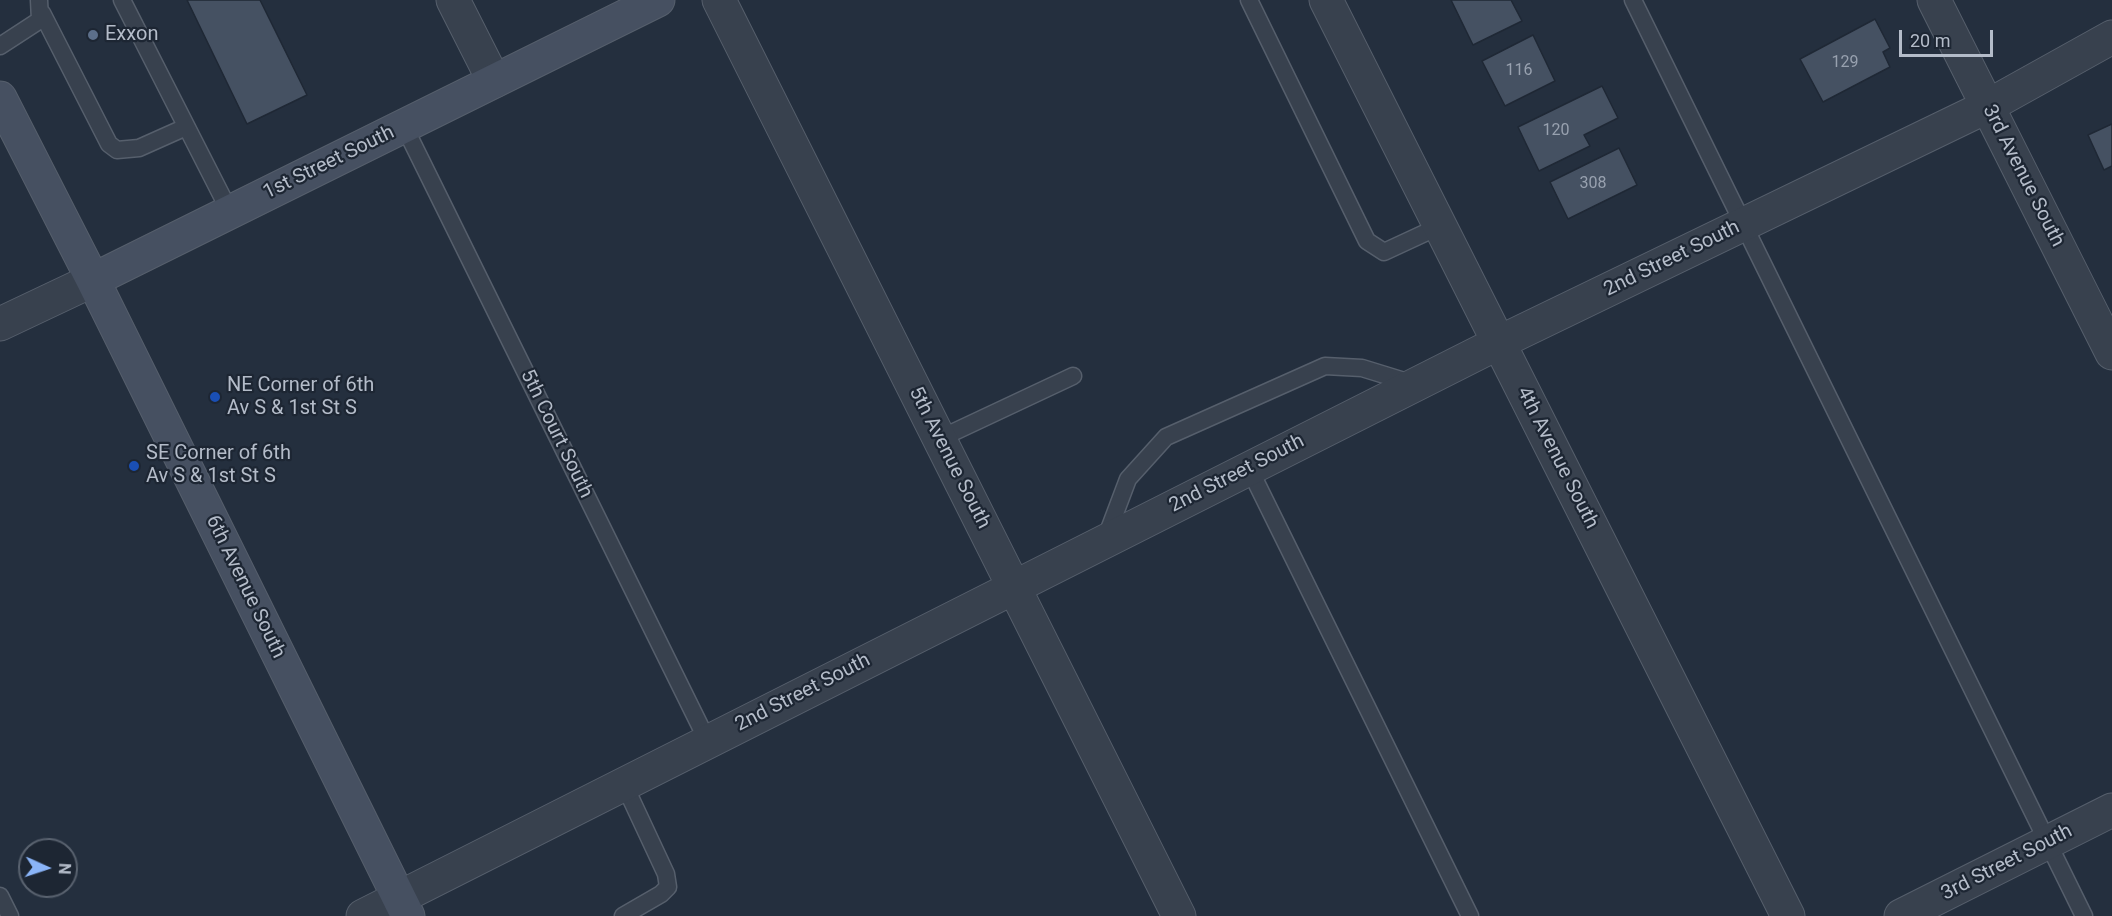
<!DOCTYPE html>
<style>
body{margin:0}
#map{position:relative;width:2112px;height:916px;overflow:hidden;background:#242f3e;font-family:Roboto,sans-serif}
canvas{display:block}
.north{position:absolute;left:18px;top:838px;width:60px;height:60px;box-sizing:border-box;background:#1d2633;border:2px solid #59626f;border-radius:50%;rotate:93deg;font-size:16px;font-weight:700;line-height:24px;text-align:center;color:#b4bcc9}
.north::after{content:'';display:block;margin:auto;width:21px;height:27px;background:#8ab4f8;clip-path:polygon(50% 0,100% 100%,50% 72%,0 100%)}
.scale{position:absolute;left:1899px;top:30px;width:94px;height:27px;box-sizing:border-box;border:3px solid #b4bcc9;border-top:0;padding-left:8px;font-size:18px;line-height:21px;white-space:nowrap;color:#b4bcc9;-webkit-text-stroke:4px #1d2633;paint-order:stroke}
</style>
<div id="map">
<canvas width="2112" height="916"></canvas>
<div class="north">N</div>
<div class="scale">20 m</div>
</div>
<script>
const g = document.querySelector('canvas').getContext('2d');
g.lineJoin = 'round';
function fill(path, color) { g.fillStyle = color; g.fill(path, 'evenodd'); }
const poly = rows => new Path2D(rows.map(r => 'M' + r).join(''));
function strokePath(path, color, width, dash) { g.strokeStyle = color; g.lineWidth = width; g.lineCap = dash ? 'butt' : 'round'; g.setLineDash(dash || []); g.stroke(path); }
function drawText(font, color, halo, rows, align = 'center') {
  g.font = font + ' Roboto,sans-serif'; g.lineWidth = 4.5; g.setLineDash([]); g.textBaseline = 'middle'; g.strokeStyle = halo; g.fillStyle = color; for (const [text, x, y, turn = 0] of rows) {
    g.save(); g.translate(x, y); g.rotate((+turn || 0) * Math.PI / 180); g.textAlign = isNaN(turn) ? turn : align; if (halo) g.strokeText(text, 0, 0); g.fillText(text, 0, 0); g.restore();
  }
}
const building = poly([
 [187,0,260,0,307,95,247,124,187,0],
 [1451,0,1511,0,1522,21,1473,45,1451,0],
 [1875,19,1890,48,1883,52,1890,67,1823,102,1800,59,1875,19],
 [1533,35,1555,81,1505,106,1482,61,1533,35],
 [1602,86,1618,118,1584,135,1590,146,1539,171,1518,127,1602,86],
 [2112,124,2112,166,2104,170,2088,135,2112,124],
 [1619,148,1637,185,1568,219,1550,182,1619,148]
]);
fill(building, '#455162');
strokePath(building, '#1f2835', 1.5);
const lane = poly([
 [122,0,230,212],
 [1249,0,1367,241,1384,252,1440,226],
 [1633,0,2084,916],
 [42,13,109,144,117,150,139,148,186,127],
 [0,46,40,20,39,0],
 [404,126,708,742],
 [939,439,1073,376],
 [1249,468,1470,916],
 [1105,540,1128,479,1166,437,1325,366,1362,368,1414,384],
 [0,896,10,916],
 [623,916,661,894,668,887,666,874,624,784]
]);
const street = poly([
 [453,0,494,81],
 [719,0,1179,916],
 [1326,0,1788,916],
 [1934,0,2112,353],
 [0,324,93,280],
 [363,916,1498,343,1988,106,2112,37],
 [1901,916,2112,810]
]);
const secondary = poly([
 [0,98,93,280,408,916],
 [93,280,658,0]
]);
strokePath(lane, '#565f6c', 19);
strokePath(street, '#565f6c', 35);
strokePath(secondary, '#565f6c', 35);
strokePath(lane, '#38414e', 16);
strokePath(street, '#38414e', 33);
strokePath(secondary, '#465061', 33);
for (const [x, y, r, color] of [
 [93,35,6,"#5c6f8a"],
 [215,397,6,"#1a4fb4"],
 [134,466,6,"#1a4fb4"]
]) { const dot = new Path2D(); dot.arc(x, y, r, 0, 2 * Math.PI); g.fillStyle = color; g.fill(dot); strokePath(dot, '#1d2633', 2); }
drawText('16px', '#98a1af', null, [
 ["129",1845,63],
 ["116",1519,71],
 ["120",1556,131],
 ["308",1593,184]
]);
drawText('20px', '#b4bcc9', '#1d2633', [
 ["Exxon",105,35],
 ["NE Corner of 6th",227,386],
 ["Av S & 1st St S",227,409],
 ["SE Corner of 6th",146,454],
 ["Av S & 1st St S",146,477]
], 'left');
drawText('20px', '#b4bcc9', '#1d2633', [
 ["1st Street South",329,163,-26],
 ["3rd Avenue South",2023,176,63],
 ["2nd Street South",1672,259,-26],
 ["5th Court South",556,434,64],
 ["5th Avenue South",949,458,63],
 ["4th Avenue South",1557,458,63],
 ["2nd Street South",1237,474,-27],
 ["6th Avenue South",245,587,64],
 ["2nd Street South",803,693,-27],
 ["3rd Street South",2007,863,-27]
]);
</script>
